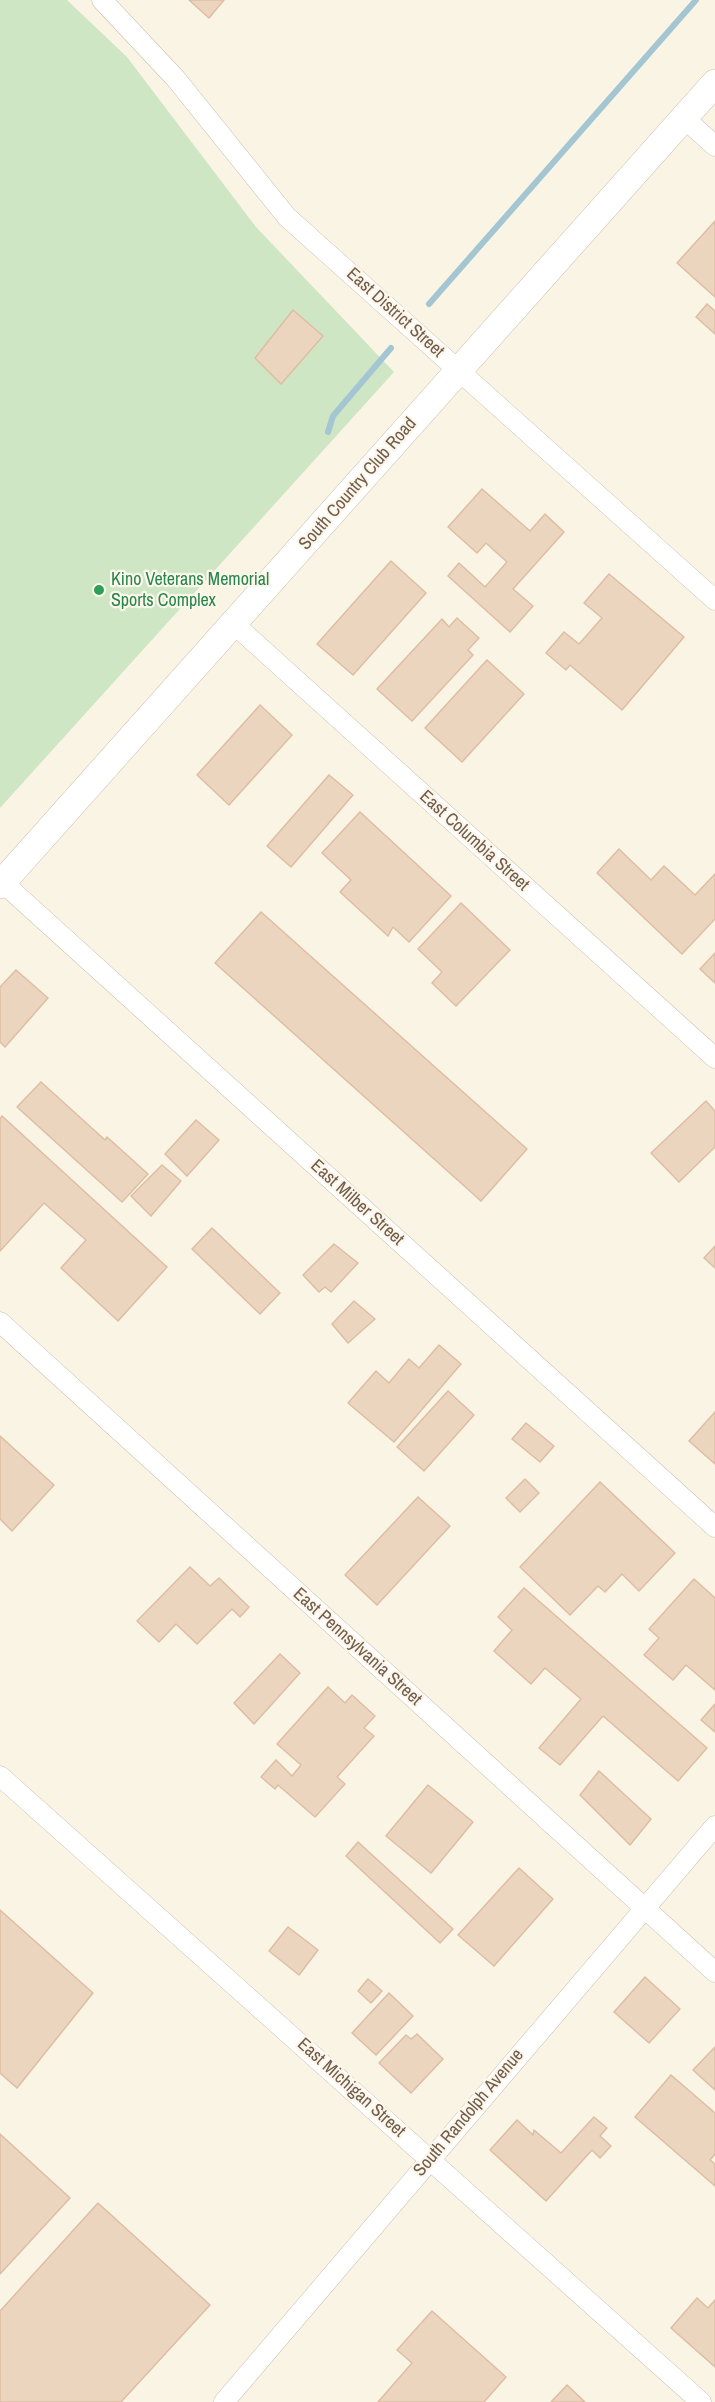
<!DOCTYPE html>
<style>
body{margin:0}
canvas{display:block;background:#faf4e5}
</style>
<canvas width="715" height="2402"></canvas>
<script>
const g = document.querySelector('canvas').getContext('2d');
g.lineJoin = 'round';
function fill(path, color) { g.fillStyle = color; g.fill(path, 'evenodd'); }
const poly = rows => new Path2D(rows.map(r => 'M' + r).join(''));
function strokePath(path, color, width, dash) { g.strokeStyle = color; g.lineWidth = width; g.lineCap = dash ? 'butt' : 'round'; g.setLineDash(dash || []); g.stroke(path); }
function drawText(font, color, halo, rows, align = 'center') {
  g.font = font + ' "Archivo Narrow",sans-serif'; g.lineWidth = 4.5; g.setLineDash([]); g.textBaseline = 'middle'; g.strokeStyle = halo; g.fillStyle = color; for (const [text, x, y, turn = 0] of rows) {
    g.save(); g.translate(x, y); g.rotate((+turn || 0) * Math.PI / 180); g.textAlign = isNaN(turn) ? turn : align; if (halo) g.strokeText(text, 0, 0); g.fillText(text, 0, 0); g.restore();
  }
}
fill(poly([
 [0,0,67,0,127,57,256,227,394,372,0,808]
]), '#cfe6c5');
strokePath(poly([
 [429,304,696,0],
 [328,432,333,416,391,348]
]), '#a3c6d2', 6);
const building = poly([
 [189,0,224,0,209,18,189,0],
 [715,221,715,297,677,263,715,221],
 [707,304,715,311,715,334,696,317,707,304],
 [293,310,323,336,281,384,255,358,293,310],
 [482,489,530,531,545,514,564,532,513,589,533,606,510,632,448,576,459,563,485,587,507,562,486,543,477,553,448,527,482,489],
 [391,561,426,593,353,675,317,644,391,561],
 [609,574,684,637,622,710,570,665,566,670,546,653,564,632,579,644,602,618,584,603,609,574],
 [457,618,479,638,468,650,473,655,412,721,377,689,442,619,449,627,457,618],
 [487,660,524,694,462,762,425,728,487,660],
 [260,705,292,735,229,805,197,775,260,705],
 [329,775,353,795,291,867,267,846,329,775],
 [360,812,451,896,409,942,393,927,388,936,340,892,351,880,322,853,360,812],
 [619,849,651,880,664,866,695,895,715,874,715,919,682,954,597,873,619,849],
 [461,903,510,950,456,1006,432,983,442,972,418,949,461,903],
 [261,912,527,1149,481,1201,215,963,261,912],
 [715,953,715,983,700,969,715,953],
 [16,970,48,998,5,1047,0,1042,0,987,16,970],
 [41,1082,105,1140,107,1137,148,1174,122,1202,17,1107,41,1082],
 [706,1101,715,1111,715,1147,679,1182,651,1153,706,1101],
 [2,1116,167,1267,118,1321,61,1268,86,1240,44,1203,0,1251,0,1119,2,1116],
 [196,1120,219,1140,187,1176,165,1154,196,1120],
 [162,1165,181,1181,151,1216,131,1196,162,1165],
 [212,1228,280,1293,260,1314,192,1249,212,1228],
 [334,1244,358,1263,331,1292,325,1287,319,1292,303,1275,334,1244],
 [715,1246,715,1268,704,1258,715,1246],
 [354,1301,375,1319,348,1343,332,1324,354,1301],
 [439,1345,461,1364,394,1442,348,1403,376,1371,389,1383,409,1359,419,1368,439,1345],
 [448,1391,474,1415,424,1471,397,1447,448,1391],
 [715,1412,715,1464,689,1441,715,1412],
 [526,1423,554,1446,540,1462,512,1439,526,1423],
 [0,1436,54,1485,12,1531,0,1519,0,1436],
 [525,1479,539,1493,520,1512,506,1498,525,1479],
 [600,1482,675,1553,639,1591,622,1574,605,1592,598,1586,570,1615,520,1567,600,1482],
 [418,1497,450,1526,377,1605,345,1575,418,1497],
 [190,1567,210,1586,219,1578,249,1607,240,1617,232,1609,197,1644,176,1624,159,1642,137,1621,190,1567],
 [694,1579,715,1598,715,1690,686,1665,673,1680,644,1655,659,1638,649,1629,694,1579],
 [524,1588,707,1748,678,1781,603,1716,560,1765,539,1748,581,1699,545,1668,531,1684,494,1651,512,1630,498,1617,524,1588],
 [280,1654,300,1673,254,1724,234,1703,280,1654],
 [328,1687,345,1703,352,1695,375,1716,364,1728,374,1736,337,1777,345,1784,315,1817,278,1785,275,1789,261,1777,276,1760,292,1776,301,1765,277,1744,328,1687],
 [715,1704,715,1732,701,1720,715,1704],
 [599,1771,651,1819,630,1845,580,1795,599,1771],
 [428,1785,473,1822,431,1873,386,1836,428,1785],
 [358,1842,453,1929,440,1943,346,1856,358,1842],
 [519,1868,553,1899,494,1966,458,1935,519,1868],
 [0,1910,93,1993,17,2088,0,2073,0,1910],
 [288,1927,318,1950,299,1975,269,1951,288,1927],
 [645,1977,680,2009,649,2043,614,2012,645,1977],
 [368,1979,382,1991,371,2003,358,1991,368,1979],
 [389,1993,413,2016,376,2055,352,2033,389,1993],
 [417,2034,443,2059,411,2093,379,2063,406,2035,411,2039,417,2034],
 [715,2047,715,2090,693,2070,715,2047],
 [671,2075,715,2113,715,2154,710,2160,715,2164,715,2186,635,2117,671,2075],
 [594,2117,607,2128,600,2136,611,2146,600,2158,592,2150,546,2201,490,2150,517,2120,533,2135,534,2130,561,2153,594,2117],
 [0,2134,70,2198,0,2274,0,2134],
 [98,2203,210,2305,121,2402,0,2402,0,2311,98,2203],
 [697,2298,708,2308,715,2300,715,2367,671,2328,697,2298],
 [432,2311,506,2377,484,2402,378,2402,412,2363,397,2350,432,2311],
 [567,2385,585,2402,551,2402,567,2385]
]);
fill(building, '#ecd5bf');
strokePath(building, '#ddbea2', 1.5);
const street = poly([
 [102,0,176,79,287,217,715,600],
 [684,118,715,146],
 [234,624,715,1058],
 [0,880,715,1527],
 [0,1322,715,1972],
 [0,1776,701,2402],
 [224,2402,715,1826]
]);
const secondary = poly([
 [0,885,715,83]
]);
strokePath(street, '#cabcac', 21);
strokePath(secondary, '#cdbdab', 28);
strokePath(street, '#fff', 20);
strokePath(secondary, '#fff', 27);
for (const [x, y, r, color] of [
 [99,590,6,"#2e9e5b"]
]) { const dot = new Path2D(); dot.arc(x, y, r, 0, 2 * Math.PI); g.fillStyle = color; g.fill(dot); strokePath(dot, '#fdf7eb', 2); }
drawText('18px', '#705d4d', '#fdf7eb', [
 ["East District Street",395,313,42],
 ["South Country Club Road",358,484,-49],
 ["East Columbia Street",474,841,42],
 ["East Milber Street",357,1203,42],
 ["East Pennsylvania Street",357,1647,42],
 ["East Michigan Street",351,2088,42],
 ["South Randolph Avenue",469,2113,-50]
]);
drawText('18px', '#27864d', '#fdf7eb', [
 ["Kino Veterans Memorial",111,580],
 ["Sports Complex",111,601]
], 'left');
</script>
